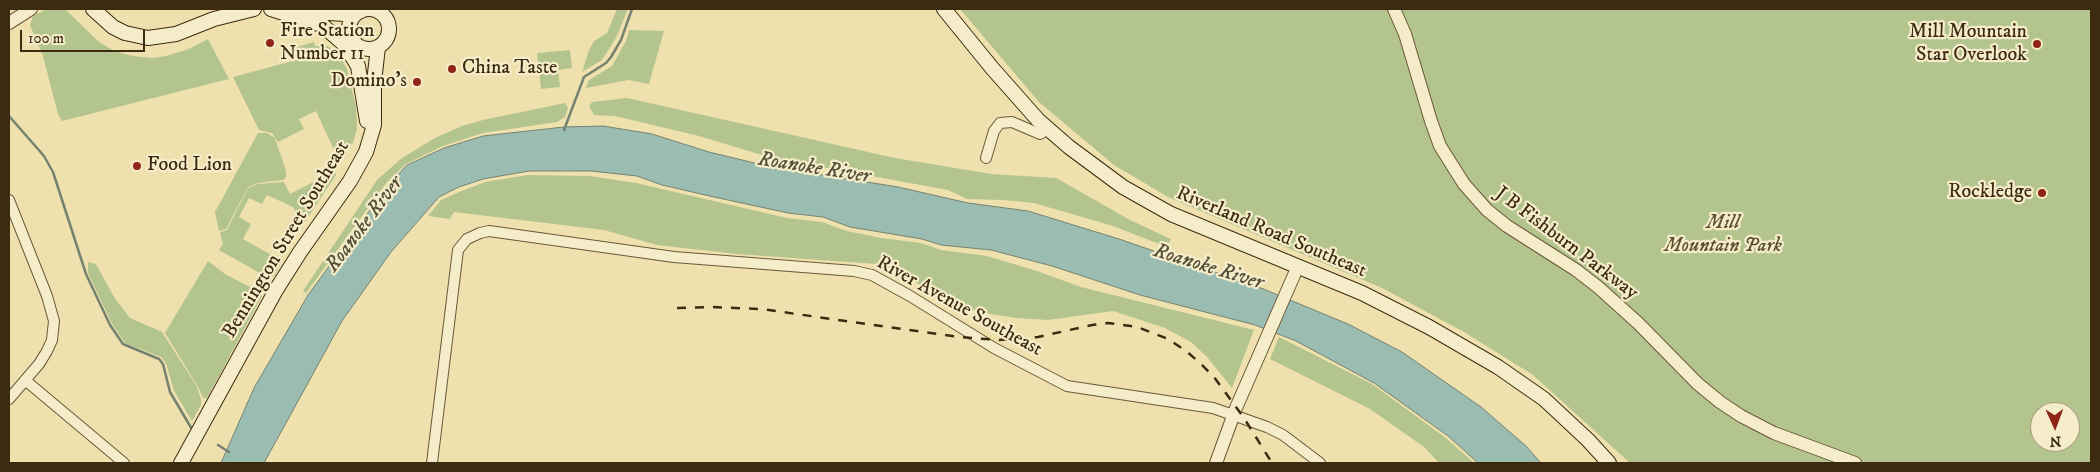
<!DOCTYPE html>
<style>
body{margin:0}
#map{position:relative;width:2100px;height:472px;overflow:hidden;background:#efe1ad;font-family:"IM FELL DW Pica",serif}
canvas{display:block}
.frame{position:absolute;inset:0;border:10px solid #3d2b11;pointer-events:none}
.north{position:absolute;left:2030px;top:402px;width:50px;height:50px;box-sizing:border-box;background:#f5ecca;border:1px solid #ab9f80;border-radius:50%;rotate:178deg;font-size:14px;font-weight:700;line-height:20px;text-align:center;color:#3d2b11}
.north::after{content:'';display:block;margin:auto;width:18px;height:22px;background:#8f2418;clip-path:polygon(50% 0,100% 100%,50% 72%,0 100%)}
.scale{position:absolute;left:20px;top:30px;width:125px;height:22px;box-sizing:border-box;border:2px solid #3d2b11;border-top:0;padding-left:6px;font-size:15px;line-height:18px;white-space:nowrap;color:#3d2b11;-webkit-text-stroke:4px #f5ecca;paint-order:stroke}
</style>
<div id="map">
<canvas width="2100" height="472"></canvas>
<div class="frame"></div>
<div class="north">N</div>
<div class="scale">100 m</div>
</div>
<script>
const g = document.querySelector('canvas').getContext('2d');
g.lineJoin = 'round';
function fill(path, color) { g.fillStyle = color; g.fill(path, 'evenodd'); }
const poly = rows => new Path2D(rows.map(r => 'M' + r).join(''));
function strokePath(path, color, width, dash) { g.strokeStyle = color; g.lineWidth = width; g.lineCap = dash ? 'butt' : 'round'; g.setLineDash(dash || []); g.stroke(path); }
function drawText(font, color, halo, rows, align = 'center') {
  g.font = font + ' "IM FELL DW Pica",serif'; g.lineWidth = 4.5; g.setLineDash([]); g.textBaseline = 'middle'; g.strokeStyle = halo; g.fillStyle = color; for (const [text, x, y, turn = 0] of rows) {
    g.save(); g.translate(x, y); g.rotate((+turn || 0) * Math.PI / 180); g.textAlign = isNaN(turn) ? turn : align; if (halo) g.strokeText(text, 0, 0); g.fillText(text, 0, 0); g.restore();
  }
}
fill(poly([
 [47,9,65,9,99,42,114,51,133,56,152,58,166,56,189,49,208,39,229,79,62,121,58,114,43,56,30,25,33,16],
 [617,9,628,9,616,38,602,60,582,72,589,50,594,41,607,33],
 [960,9,2091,9,2091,463,1630,463,1533,375,1464,332,1382,288,1168,197,1114,165,1039,102],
 [2040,412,2070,412,2070,442,2040,442],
 [629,30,664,31,649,84,629,80,586,88,589,80,612,66,626,41],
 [314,42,315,46,328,46,340,57,347,69,356,107,357,129,353,143,335,152,316,111,299,119,304,129,278,142,272,133,259,130,233,77,296,60,294,48],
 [570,50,572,68,558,70,560,87,541,89,537,53],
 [627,98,895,158,991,174,1056,178,1130,220,1171,239,1167,247,1113,226,1034,203,1003,200,967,199,948,190,828,168,808,169,699,136,615,116,594,115,589,106,592,102],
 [565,103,568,108,565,117,557,122,483,133,443,146,406,164,387,182,306,293,303,291,377,180,402,158,435,138,462,126,483,120],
 [258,133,267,133,275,138,286,171,286,177,283,180,258,183,248,187,226,229,219,231,215,212],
 [335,171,336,175,305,222,301,221,293,207,267,195,262,204,249,198,239,217,251,224,243,239,282,261,274,276,263,275,219,250,223,244,220,232,227,230,248,188,258,184,284,182,290,194],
 [528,175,590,176,636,183,787,218,822,222,847,231,881,238,921,243,941,250,987,256,1037,271,1081,287,1254,330,1232,388,1207,357,1191,342,1165,328,1113,311,1048,320,1016,318,978,312,876,264,737,254,657,245,604,230,454,212,450,219,428,216,441,200,459,192,485,182],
 [208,261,225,274,258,291,262,296,207,398,203,398,197,385,165,333],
 [88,262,96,264,114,297,130,318,162,332,196,385,201,399,201,405,192,421,174,391,166,363,161,357,125,343,112,324,88,273],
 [1279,337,1372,384,1446,438,1474,463,1439,463,1424,447,1370,409,1270,359]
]), '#b4c48e');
const water = poly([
 [603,126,652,134,709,152,767,166,898,187,968,203,1028,211,1119,239,1261,288,1348,324,1402,352,1481,407,1526,446,1541,463,1478,463,1448,436,1374,383,1296,341,1255,325,1140,295,1052,266,991,250,941,245,922,239,850,227,823,217,788,213,714,197,662,185,637,176,591,171,529,171,483,179,459,187,439,197,391,252,342,321,264,463,221,463,254,388,308,295,389,184,407,165,444,148,483,136,564,127,603,126]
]);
fill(water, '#9bbcb1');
strokePath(water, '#758271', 1);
strokePath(poly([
 [9,116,44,156,53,172,86,274,110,325,123,344,159,359,163,364,170,392,193,431],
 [564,130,584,77,606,63,611,57,621,40,632,9],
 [218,445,229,452]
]), '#758271', 2.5);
const minor = poly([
 [986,158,994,131,1000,123,1012,122,1040,134,1048,129],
 [9,200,47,296,54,321,52,340,47,351,39,364,9,399],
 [25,380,124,463],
 [432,463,458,250,467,239,480,233,489,231,674,257,854,271,872,275,910,296,994,348,1067,386,1213,408,1267,427,1283,435,1320,463]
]);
const tertiary = poly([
 [1394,9,1405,34,1431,121,1440,146,1464,184,1487,210,1507,226,1576,270,1598,287,1638,323,1698,384,1720,402,1741,416,1774,433,1855,463],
 [9,23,31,9],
 [1216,463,1236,408,1298,266]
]);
const secondary = poly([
 [93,9,113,27,125,33,148,38,176,34,214,19,254,9],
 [271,9,322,25,345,45,358,66,367,121],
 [944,9,992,68,1038,120,1069,147,1123,187,1171,214,1362,293,1429,327,1498,367,1544,399,1588,440,1609,463],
 '349 29a20 20 0 1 1 40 0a20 20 0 1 1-40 0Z',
 [298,11,345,14,361,11],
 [181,463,276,290,300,252,350,181,366,152,374,125,374,82,378,47]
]);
strokePath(minor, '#6a5838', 12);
strokePath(tertiary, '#6a5838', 14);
strokePath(secondary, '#3d2b11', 16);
strokePath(minor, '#f5ecca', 10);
strokePath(tertiary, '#f5ecca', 12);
strokePath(secondary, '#f5ecca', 14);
strokePath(poly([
 [677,308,711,307,761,309,959,337,999,340,1038,337,1092,325,1108,323,1137,327,1168,339,1186,351,1200,363,1214,377,1244,418,1272,463]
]), '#3d2b11', 2.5, [9, 9]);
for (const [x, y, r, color] of [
 [270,43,5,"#8f2418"],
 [2037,44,5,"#8f2418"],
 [452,69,5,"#8f2418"],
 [417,82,5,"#8f2418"],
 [137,166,5,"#8f2418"],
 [2042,193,5,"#8f2418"]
]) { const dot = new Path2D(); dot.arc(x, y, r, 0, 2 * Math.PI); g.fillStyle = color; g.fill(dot); strokePath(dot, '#f5ecca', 2); }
drawText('20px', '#3d2b11', '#f5ecca', [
 ["Fire Station",280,32],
 ["Number 11",280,55],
 ["Mill Mountain",2027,33,"right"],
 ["Star Overlook",2027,56,"right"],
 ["China Taste",462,69],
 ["Domino's",407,82,"right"],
 ["Food Lion",147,166],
 ["Rockledge",2032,193,"right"]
], 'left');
drawText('italic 20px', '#5b5130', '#f5ecca', [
 ["Mill",1723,224],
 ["Mountain Park",1723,247]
]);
drawText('20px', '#3d2b11', '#f5ecca', [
 ["Riverland Road Southeast",1271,233,23],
 ["Bennington Street Southeast",287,240,-59],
 ["J B Fishburn Parkway",1566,244,37],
 ["River Avenue Southeast",959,307,29]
]);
drawText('italic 21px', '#544f39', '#f5ecca', [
 ["Roanoke River",814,169,9],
 ["Roanoke River",365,225,-53],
 ["Roanoke River",1208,268,17]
]);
</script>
